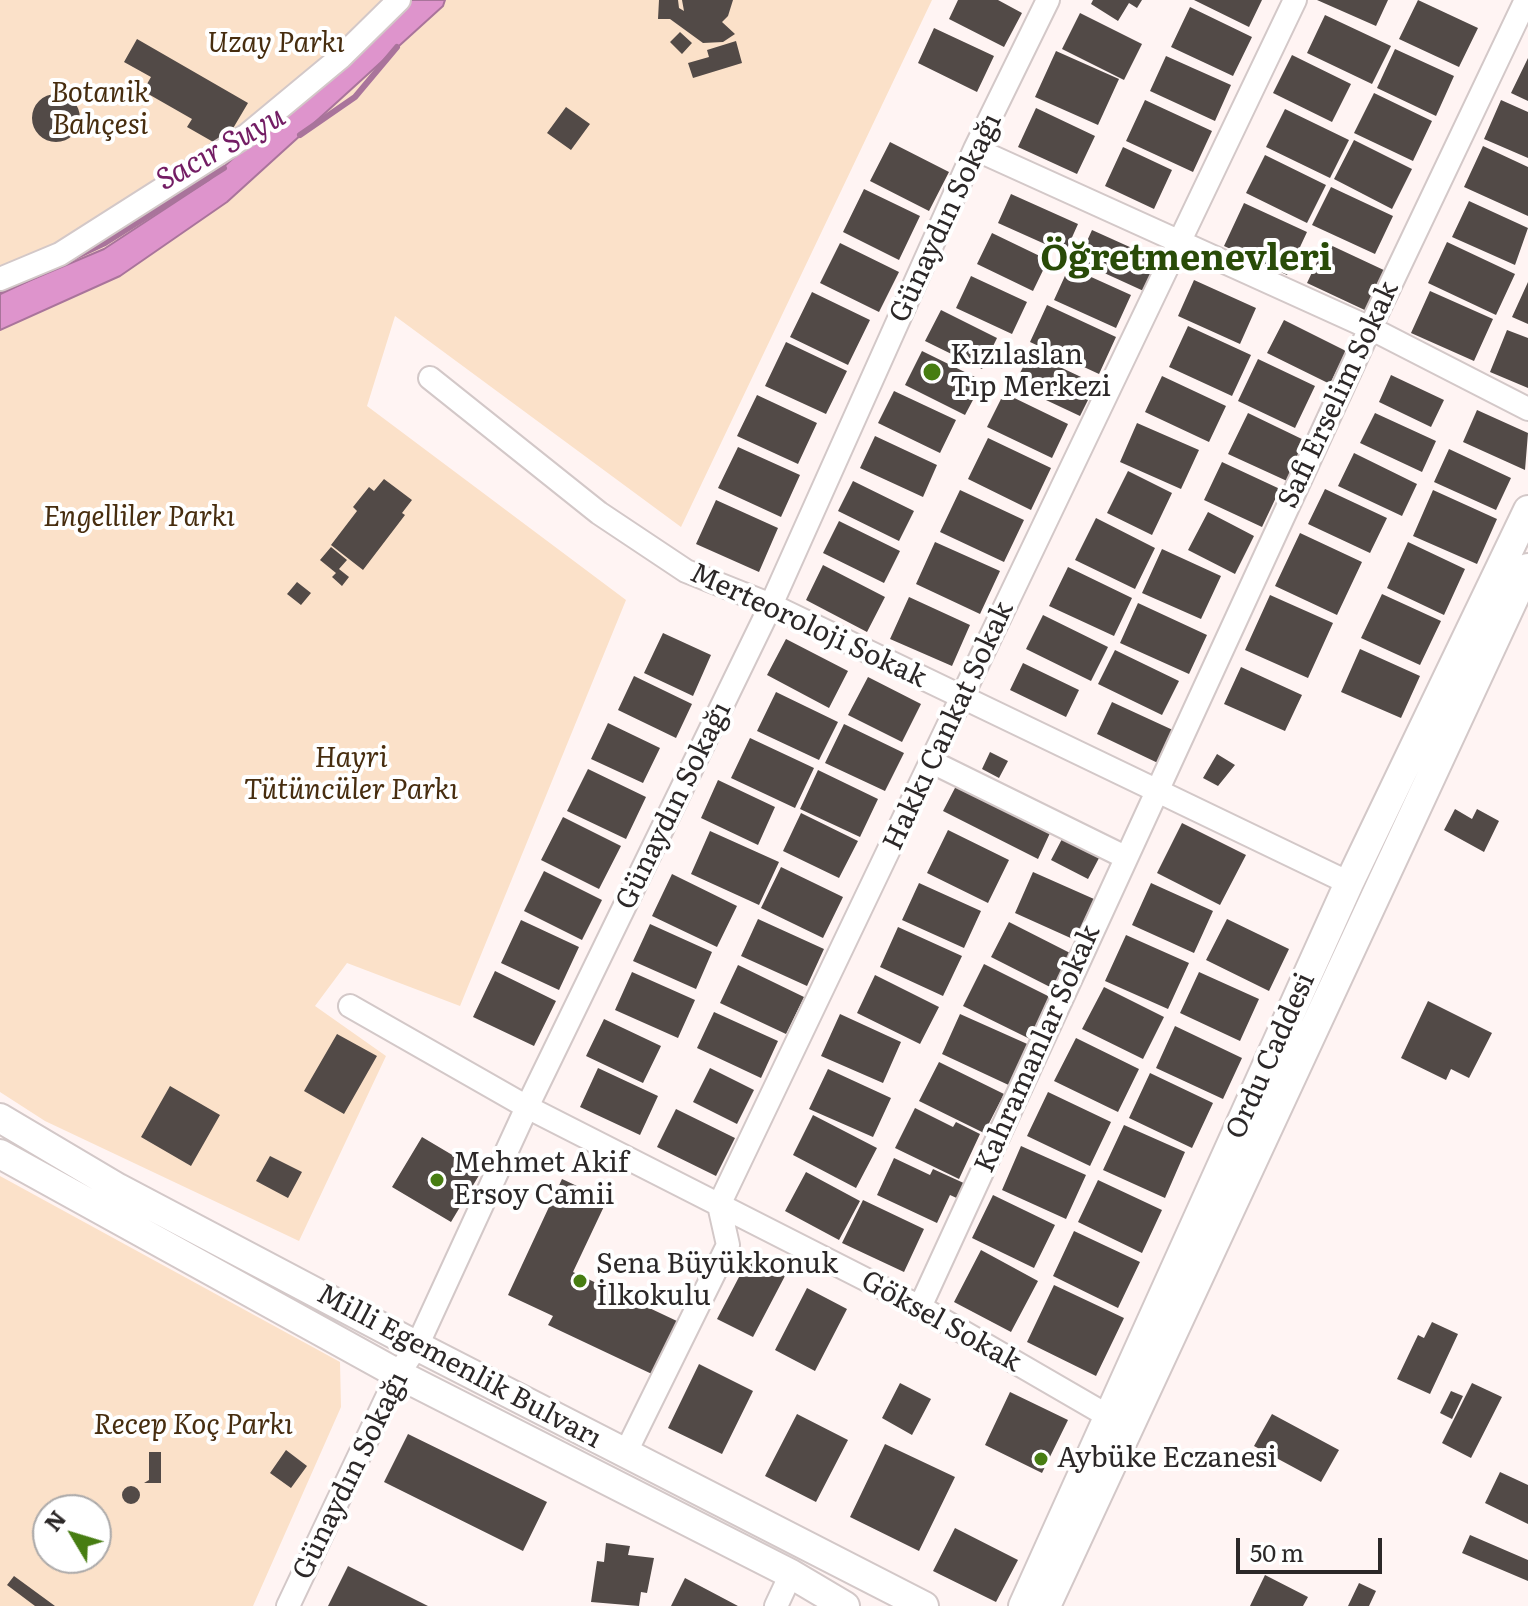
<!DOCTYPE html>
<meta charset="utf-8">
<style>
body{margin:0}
#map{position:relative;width:1528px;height:1606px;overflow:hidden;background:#fff4f3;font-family:Literata,serif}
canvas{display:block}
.north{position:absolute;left:32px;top:1494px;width:80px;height:80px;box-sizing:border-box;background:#fff;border:2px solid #aba9a9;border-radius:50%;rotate:308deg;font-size:22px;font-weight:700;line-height:32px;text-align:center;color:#2c2828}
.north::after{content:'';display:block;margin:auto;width:28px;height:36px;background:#477d12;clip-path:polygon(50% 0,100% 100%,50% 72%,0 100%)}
.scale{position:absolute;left:1236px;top:1538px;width:146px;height:36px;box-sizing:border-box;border:4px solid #2c2828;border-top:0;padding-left:10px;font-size:24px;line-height:28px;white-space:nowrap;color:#2c2828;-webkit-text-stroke:6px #fff;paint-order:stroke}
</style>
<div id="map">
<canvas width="1528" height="1606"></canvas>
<div class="north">N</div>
<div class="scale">50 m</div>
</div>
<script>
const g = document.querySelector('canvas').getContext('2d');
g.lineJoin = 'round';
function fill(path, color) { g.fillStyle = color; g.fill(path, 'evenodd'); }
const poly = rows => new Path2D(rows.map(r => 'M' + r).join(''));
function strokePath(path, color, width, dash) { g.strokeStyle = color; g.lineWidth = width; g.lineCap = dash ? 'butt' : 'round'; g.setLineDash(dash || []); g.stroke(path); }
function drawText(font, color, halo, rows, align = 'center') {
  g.font = font + ' Literata,serif'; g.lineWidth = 8; g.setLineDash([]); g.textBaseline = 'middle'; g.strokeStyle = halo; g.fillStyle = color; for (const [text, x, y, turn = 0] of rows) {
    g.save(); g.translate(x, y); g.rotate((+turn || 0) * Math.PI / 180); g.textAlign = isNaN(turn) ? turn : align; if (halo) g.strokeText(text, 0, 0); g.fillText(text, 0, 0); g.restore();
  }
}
fill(poly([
 [0,0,932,0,681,527,395,316,367,406,626,600,460,1006,347,963,315,1006,386,1056,299,1241,45,1121,0,1092],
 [0,1176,340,1362,341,1407,253,1606,0,1606],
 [48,1510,96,1510,96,1558,48,1558]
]), '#fbe1c9');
const water = poly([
 [409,0,445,0,443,6,227,202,120,276,0,330,0,293,104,249,209,180,409,0]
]);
fill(water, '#de94cc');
strokePath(water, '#a9749b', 2);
strokePath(poly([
 [300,135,355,97,397,47],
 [0,292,105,243,224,168]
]), '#a9749b', 6);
fill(poly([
 [659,0,678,0,679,8,684,11,682,0,733,0,728,16,722,22,735,34,723,42,703,43,670,19,658,19],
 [958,0,998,0,1022,13,1004,47,949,19],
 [1093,0,1142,0,1137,8,1129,3,1118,21,1091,4],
 [1194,0,1262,0,1249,27],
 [1317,0,1388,0,1376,26],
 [1418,0,1478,28,1459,67,1399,39],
 [1190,7,1252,37,1233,76,1171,47],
 [1080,13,1142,44,1124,80,1062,49],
 [1325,15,1391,46,1372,84,1307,53],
 [934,28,994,56,977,92,918,63],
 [680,32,692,43,682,54,670,42],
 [137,39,248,103,222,147,187,127,192,119,143,91,151,77,124,62],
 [736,41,742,63,693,78,688,63,709,57,707,50],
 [1395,49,1454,76,1436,116,1377,88],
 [1056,51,1119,79,1098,125,1035,97],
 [1292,55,1351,84,1332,122,1273,93],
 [1166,56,1231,85,1215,121,1150,91],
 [1528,58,1528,101,1511,93],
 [1374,93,1432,121,1413,161,1354,133],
 '32 118a24 24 0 1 1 48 0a24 24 0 1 1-48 0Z',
 [1145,100,1212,131,1193,172,1126,141],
 [1501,100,1528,112,1528,158,1484,139],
 [566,107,590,124,571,150,547,133],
 [1036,108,1095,136,1077,174,1018,147],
 [1285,109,1349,140,1330,178,1266,147],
 [1354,140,1412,169,1392,209,1334,179],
 [890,142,949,172,929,211,870,181],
 [1483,146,1528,167,1528,216,1464,187],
 [1123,147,1172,170,1154,209,1105,186],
 [1265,155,1326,185,1307,223,1246,193],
 [1331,187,1393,216,1375,254,1312,225],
 [864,189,920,216,899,260,843,232],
 [1011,194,1078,224,1065,253,998,223],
 [1469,201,1528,228,1515,265,1452,237],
 [1244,203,1307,232,1287,275,1224,246],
 [1092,230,1163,262,1148,293,1078,261],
 [992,233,1048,260,1033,291,977,264],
 [1447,242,1515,274,1496,315,1428,283],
 [840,243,899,272,879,312,820,283],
 [1326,243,1388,272,1369,312,1307,283],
 [1069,267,1131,295,1116,328,1054,300],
 [971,276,1027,302,1012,334,956,308],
 [1194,280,1256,308,1240,344,1178,316],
 [1528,282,1528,324,1512,317],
 [1430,291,1493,319,1474,361,1411,333],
 [812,292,870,320,848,365,790,337],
 [1047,305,1116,337,1099,374,1030,342],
 [941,310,997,338,982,369,925,341],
 [1284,320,1346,351,1330,384,1267,353],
 [1188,326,1251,355,1232,396,1169,367],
 [1507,330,1528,338,1528,388,1490,372],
 [786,342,847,371,826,414,765,386],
 [922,351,983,381,965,415,905,385],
 [1030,353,1096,384,1080,416,1014,385],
 [1258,359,1315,386,1295,428,1238,401],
 [1391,375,1444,400,1431,427,1379,402],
 [1162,376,1226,406,1209,442,1145,412],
 [894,391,956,420,940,453,878,423],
 [1004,393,1068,424,1052,458,987,427],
 [757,395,817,423,798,464,737,436],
 [1477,410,1528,433,1525,470,1463,442],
 [1248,413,1306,441,1287,481,1228,454],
 [1375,413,1436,441,1422,472,1360,443],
 [1137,423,1199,450,1181,489,1120,462],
 [875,436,937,465,923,497,860,468],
 [988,438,1051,468,1031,510,968,479],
 [738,447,800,475,781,517,718,488],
 [1449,449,1511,478,1496,510,1434,482],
 [1354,453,1417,484,1402,516,1338,486],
 [1222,462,1280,489,1262,527,1204,500],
 [1128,471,1172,493,1152,535,1107,513],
 [384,479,412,500,402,513,405,515,363,570,331,545,357,511,353,507,369,487,374,491],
 [853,481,914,511,899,541,838,511],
 [1325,489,1387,518,1370,553,1308,524],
 [960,490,1024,520,1004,562,940,532],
 [1433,490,1497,519,1477,564,1413,536],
 [716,500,778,528,759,572,696,544],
 [1208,512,1254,536,1235,574,1188,550],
 [1096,518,1155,548,1135,589,1075,560],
 [839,521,900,551,884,583,823,553],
 [1300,533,1362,562,1337,615,1275,586],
 [935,542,1000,571,980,614,916,584],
 [1408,542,1465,569,1444,615,1387,588],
 [331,547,347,560,339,569,349,577,342,586,332,577,336,573,320,560],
 [1162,549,1221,576,1201,619,1142,593],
 [823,565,885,597,867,632,806,600],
 [1068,567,1132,598,1114,636,1049,606],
 [297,582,311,593,301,605,287,594],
 [1382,594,1441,621,1420,665,1361,638],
 [1270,595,1333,623,1308,678,1245,650],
 [909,597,970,625,952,666,890,639],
 [1138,603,1207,635,1189,674,1120,643],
 [1043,615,1108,647,1091,681,1026,649],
 [663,633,711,655,693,696,644,673],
 [786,639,848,671,829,708,767,675],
 [1360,649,1420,676,1401,718,1341,692],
 [1115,650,1179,681,1162,715,1098,684],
 [1023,663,1079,690,1066,717,1010,690],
 [1241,667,1302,695,1285,731,1224,704],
 [634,676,692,704,676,738,618,710],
 [868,677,921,704,902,742,848,715],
 [776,692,838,722,819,760,757,731],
 [1112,702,1175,731,1160,764,1097,734],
 [608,723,660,748,643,783,591,759],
 [844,724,904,753,885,791,825,763],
 [750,738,814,768,795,808,731,778],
 [990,752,1008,761,999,778,982,769],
 [1217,754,1235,765,1218,786,1203,778],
 [588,769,646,797,626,839,567,811],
 [818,770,878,799,860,837,800,809],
 [718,780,775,807,758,845,701,818],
 [956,786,1050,833,1038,859,943,811],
 [1455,809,1472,819,1477,809,1499,821,1484,852,1444,830],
 [801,813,858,841,839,878,783,851],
 [563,817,621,846,599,889,541,860],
 [1182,823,1246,855,1220,905,1157,873],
 [948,830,1009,860,988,903,927,873],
 [710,831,779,862,759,905,691,874],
 [1062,839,1099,858,1088,879,1051,860],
 [781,867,843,897,823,938,761,908],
 [544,871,602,900,582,940,524,911],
 [1033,872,1094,899,1075,940,1015,913],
 [672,874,737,906,717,947,652,916],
 [919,883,981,911,964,948,902,920],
 [1151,883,1213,911,1194,953,1132,925],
 [758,919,824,949,807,986,741,956],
 [1227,919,1289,949,1269,991,1206,960],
 [521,920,579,947,559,990,501,963],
 [1009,922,1072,954,1054,989,991,957],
 [650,924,712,952,696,989,633,961],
 [898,927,962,956,943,996,880,967],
 [1126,935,1189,963,1168,1009,1105,981],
 [984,964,1050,997,1030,1039,963,1006],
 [738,965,804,997,786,1034,720,1003],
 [495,971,556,1001,534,1046,473,1017],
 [632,972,695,1000,678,1038,615,1010],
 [1199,972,1259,999,1240,1041,1180,1013],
 [875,975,939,1007,920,1044,857,1013],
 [1104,987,1164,1017,1143,1059,1082,1029],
 [1428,1001,1492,1033,1469,1078,1451,1069,1446,1080,1401,1058],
 [714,1012,778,1041,761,1078,697,1048],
 [840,1014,901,1042,883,1083,821,1056],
 [960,1014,1034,1047,1015,1088,942,1054],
 [604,1019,661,1046,643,1083,586,1056],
 [1175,1026,1242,1058,1223,1099,1156,1068],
 [337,1034,377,1056,344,1114,304,1091],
 [1076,1038,1139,1069,1118,1112,1054,1081],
 [939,1062,1004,1094,984,1133,919,1101],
 [598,1068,658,1096,640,1135,580,1107],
 [710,1068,754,1090,737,1124,693,1102],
 [828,1069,891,1098,873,1137,809,1109],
 [1150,1073,1213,1103,1192,1148,1129,1118],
 [170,1086,220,1115,191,1166,141,1137],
 [1048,1092,1111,1122,1090,1166,1027,1136],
 [915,1108,953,1127,956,1122,980,1134,959,1179,895,1148],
 [676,1109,735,1138,716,1176,657,1147],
 [813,1115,877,1148,856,1188,793,1155],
 [1124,1125,1185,1152,1165,1198,1103,1170],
 [422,1137,481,1172,451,1222,392,1187],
 [1021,1146,1086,1175,1066,1219,1002,1190],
 [270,1156,302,1172,288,1198,256,1181],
 [894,1158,930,1175,933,1169,968,1185,961,1200,950,1195,937,1223,877,1195],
 [806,1172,860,1201,839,1240,785,1211],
 [562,1179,607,1200,573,1272,679,1322,654,1375,548,1325,553,1316,508,1295],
 [1098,1180,1162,1210,1142,1253,1078,1222],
 [993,1195,1055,1225,1034,1268,972,1238],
 [863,1200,924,1229,904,1272,842,1243],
 [1074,1231,1140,1262,1118,1308,1053,1276],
 [981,1250,1038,1281,1011,1332,954,1302],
 [750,1256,786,1274,753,1337,717,1319],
 [1054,1285,1124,1318,1096,1376,1027,1342],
 [807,1288,847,1309,815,1371,775,1350],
 [1432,1322,1458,1334,1430,1394,1397,1379,1418,1335,1424,1338],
 [699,1364,753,1391,722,1454,668,1428],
 [900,1383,931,1399,912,1435,882,1418],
 [1472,1383,1502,1397,1471,1458,1442,1443],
 [1451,1391,1463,1396,1452,1419,1440,1413],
 [1010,1392,1068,1420,1042,1473,985,1445],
 [797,1414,848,1440,816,1502,765,1476],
 [1272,1414,1339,1450,1321,1482,1254,1446],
 [408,1434,547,1502,523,1551,384,1482],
 [885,1444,955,1477,919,1551,850,1517],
 [286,1450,307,1466,291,1488,270,1473],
 [149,1452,161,1452,161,1483,144,1483,149,1480],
 [1500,1472,1528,1485,1528,1524,1485,1503],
 '122 1495a9 9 0 1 1 18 0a9 9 0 1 1-18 0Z',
 [955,1528,1018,1560,996,1602,933,1571],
 [1470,1535,1528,1560,1528,1581,1462,1553],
 [606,1543,630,1546,628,1555,654,1558,647,1593,641,1592,639,1606,591,1602,597,1561,604,1562],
 [348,1566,428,1606,328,1606],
 [1265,1575,1308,1597,1303,1606,1250,1606],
 [14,1576,55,1606,35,1606,7,1585],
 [685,1578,738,1606,671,1606],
 [1359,1583,1376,1591,1369,1606,1348,1606]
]), '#524a47');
const minor = poly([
 [975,149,1370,328,1528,409],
 [0,279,60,254,247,135,341,57,399,0],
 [430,378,599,513,686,571,771,605,1349,883],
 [932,762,1125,857],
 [350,1006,527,1107,920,1307,1108,1416],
 [920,1307,1370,328,1526,0],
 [625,1454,728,1245,719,1205,1295,0],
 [288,1606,398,1374,417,1346,527,1107,771,605,975,149,1048,0],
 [776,1606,791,1574]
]);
const major = poly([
 [0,1118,118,1188,417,1346,924,1606],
 [0,1154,398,1374,791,1574,845,1606],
 [1023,1606,1349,883,1528,510],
 [1046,1606,1528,568]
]);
strokePath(minor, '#d3c8c8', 26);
strokePath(major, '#d3c8c8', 32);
strokePath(minor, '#fff', 22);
strokePath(major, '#fff', 28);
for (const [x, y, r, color] of [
 [932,372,10,"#477d12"],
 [437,1180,8,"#477d12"],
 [580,1281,8,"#477d12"],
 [1041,1459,8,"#477d12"]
]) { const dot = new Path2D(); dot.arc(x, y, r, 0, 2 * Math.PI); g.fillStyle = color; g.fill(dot); strokePath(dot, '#fff', 3); }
drawText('italic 28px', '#472d0f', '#fff', [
 ["Uzay Parkı",276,44],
 ["Botanik",100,94],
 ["Bahçesi",100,126],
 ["Engelliler Parkı",139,518],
 ["Hayri",351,759],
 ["Tütüncüler Parkı",351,791],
 ["Recep Koç Parkı",193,1426]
]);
drawText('28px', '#2c2828', '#fff', [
 ["Günaydın Sokağı",946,218,-65],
 ["Safi Erselim Sokak",1339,395,-65],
 ["Merteoroloji Sokak",808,626,25],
 ["Hakkı Cankat Sokak",949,726,-65],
 ["Günaydın Sokağı",674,806,-64],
 ["Kahramanlar Sokak",1038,1049,-66],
 ["Ordu Caddesi",1271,1056,-66],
 ["Göksel Sokak",941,1322,29],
 ["Milli Egemenlik Bulvarı",459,1367,28],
 ["Günaydın Sokağı",351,1476,-64]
]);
drawText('28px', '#2c2828', '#fff', [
 ["Kızılaslan",950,356],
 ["Tıp Merkezi",950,388],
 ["Mehmet Akif",453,1164],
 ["Ersoy Camii",453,1196],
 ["Sena Büyükkonuk",596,1265],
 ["İlkokulu",596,1297],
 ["Aybüke Eczanesi",1057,1459]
], 'left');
drawText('italic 30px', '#731d64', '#fff', [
 ["Sacır Suyu",221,149,-29]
]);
drawText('bold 36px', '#294b08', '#fff', [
 ["Öğretmenevleri",1186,259]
]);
</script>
